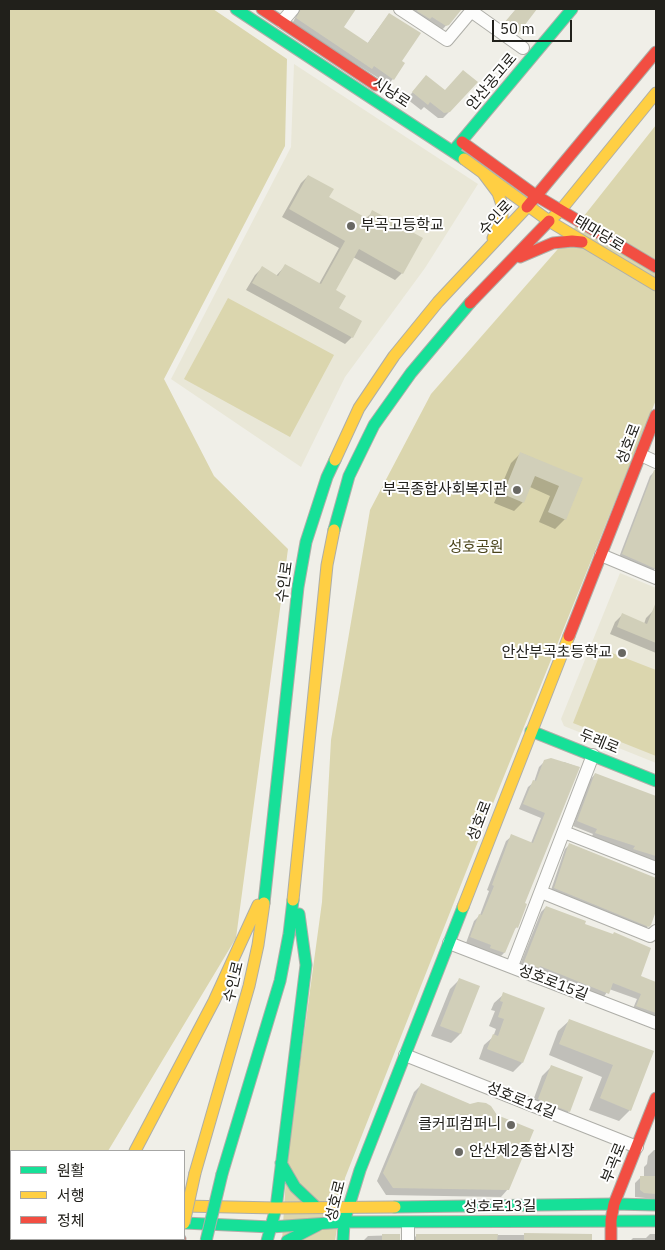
<!DOCTYPE html>
<meta charset="utf-8">
<style>
body{margin:0}
#map{position:relative;width:665px;height:1250px;overflow:hidden;background:#f0efe8;font-family:"IBM Plex Sans","Noto Sans KR",sans-serif}
canvas{display:block}
.frame{position:absolute;inset:0;border:10px solid #21201b;pointer-events:none}
.legend{position:absolute;left:10px;top:1150px;width:175px;height:90px;box-sizing:border-box;background:#fff;border:1px solid #a6a6a4;margin:0;padding:6px 9px;list-style:none;font-size:15px;color:#21201b}
.legend li{display:flex;align-items:center;gap:10px;height:25px}
.legend b{width:25px;border:1px solid #a6a6a4}
.scale{position:absolute;left:492px;top:20px;width:80px;height:22px;box-sizing:border-box;border:2px solid #21201b;border-top:0;padding-left:6px;font-size:15px;line-height:18px;white-space:nowrap;color:#21201b;-webkit-text-stroke:4px #fff;paint-order:stroke}
</style>
<div id="map">
<canvas width="665" height="1250"></canvas>
<div class="frame"></div>
<ul class="legend">
<li><b style="height:6px;background:#16e098"></b>원활</li>
<li><b style="height:6px;background:#ffcf43"></b>서행</li>
<li><b style="height:6px;background:#f24e42"></b>정체</li>
</ul>
<div class="scale">50 m</div>
</div>
<script>
const g = document.querySelector('canvas').getContext('2d');
g.lineJoin = 'round';
function fill(path, color) { g.fillStyle = color; g.fill(path, 'evenodd'); }
const poly = rows => new Path2D(rows.map(r => 'M' + r).join(''));
function strokePath(path, color, width, dash) { g.strokeStyle = color; g.lineWidth = width; g.lineCap = dash ? 'butt' : 'round'; g.setLineDash(dash || []); g.stroke(path); }
function drawText(font, color, halo, rows, align = 'center') {
  g.font = font + ' "IBM Plex Sans","Noto Sans KR",sans-serif'; g.lineWidth = 4; g.setLineDash([]); g.textBaseline = 'middle'; g.strokeStyle = halo; g.fillStyle = color; for (const [text, x, y, turn = 0] of rows) {
    g.save(); g.translate(x, y); g.rotate((+turn || 0) * Math.PI / 180); g.textAlign = isNaN(turn) ? turn : align; if (halo) g.strokeText(text, 0, 0); g.fillText(text, 0, 0); g.restore();
  }
}
fill(poly([
 [294,64,478,184,425,268,345,377,301,467,171,379,291,147],
 [620,573,656,588,656,763,564,726,561,719]
]), '#e9e7d7');
fill(poly([
 [9,9,213,9,287,59,285,146,164,379,214,476,288,549,236,938,108,1151,11,1151,11,1164,9,1163],
 [656,125,656,400,496,796,345,1178,335,1241,282,1241,287,1160,322,902,331,740,370,510,431,394,557,250],
 [228,298,334,355,290,437,184,379],
 [602,649,656,670,656,756,573,723]
]), '#dbd6ae');
fill(poly([
 [293,9,355,9,342,27,367,44,389,14,400,61,393,79,388,84,292,24,296,16],
 [400,9,461,9,442,30],
 [516,9,536,9,511,39,499,30],
 [421,82,445,91,449,112,443,118,438,118,424,107,421,110,407,99],
 [308,176,328,198,365,219,373,212,402,273,395,280,353,257,334,291,337,309,352,337,345,344,246,290,255,275,262,268,276,276,285,266,319,284,339,248,282,217,301,183],
 [521,453,582,479,565,519,555,529,539,522,550,496,530,487,523,502,514,511,494,503,511,463],
 [655,471,656,472,656,567,653,571,618,560,650,476],
 [653,611,656,613,656,653,610,634,615,622,622,615,644,624,646,618],
 [545,761,563,763,564,762,578,767,524,904,517,927,512,931,504,953,499,958,466,943,474,921,480,915,489,891,487,890,506,841,512,836,531,843,541,818,519,809,528,787,534,782,539,767],
 [595,774,656,798,656,864,629,854,630,851,591,838,593,834,573,826,590,780],
 [570,844,656,879,656,908,650,924,643,931,550,893,565,849],
 [546,907,584,924,639,976,656,983,656,1020,632,1011,637,999,609,989,603,998,519,967,541,912],
 [459,980,460,1034,451,1043,431,1036,450,989],
 [504,994,522,1063,513,1072,479,1059,484,1045,493,1037,496,1029,489,1026,495,1011,491,1010,494,1003],
 [570,1020,653,1052,630,1110,619,1121,589,1110,602,1077,549,1055,558,1031],
 [552,1066,569,1111,559,1121,530,1109,542,1076],
 [421,1085,508,1189,501,1197,386,1195,377,1181,414,1092],
 [654,1150,656,1150,656,1199,635,1197,635,1183,641,1177,644,1177,644,1167,647,1164,648,1156],
 [650,1234,656,1234,656,1241,630,1241,633,1238,646,1238],
 [399,1235,399,1241,363,1241,368,1236],
 [417,1235,588,1235,588,1241,411,1241]
]), '#0003');
fill(poly([
 [301,9,356,9,344,27,368,43,389,13,421,33,402,61,405,63,394,80,374,66,372,69,296,18],
 [418,9,462,9,449,25,446,26,432,17,430,19,417,11],
 [516,9,537,9,518,34,503,24],
 [463,70,478,82,450,112,444,113,430,102,428,105,412,92,426,75,445,90],
 [308,175,334,189,329,197,368,219,372,210,423,238,403,274,359,249,336,290,346,296,339,308,362,321,353,338,252,283,262,266,278,276,285,264,321,284,345,241,289,209],
 [520,452,583,478,566,520,548,512,559,486,535,476,524,503,503,494],
 [654,470,656,470,656,569,622,554],
 [656,602,656,643,617,627,622,613,647,624],
 [551,758,580,767,525,903,527,904,518,928,516,927,505,953,490,948,491,945,470,937,479,914,482,915,494,886,492,885,511,834,533,843,545,813,523,804,533,780,536,781,544,760],
 [595,773,656,796,656,856,633,849,635,846,595,833,597,829,577,821],
 [569,843,656,878,656,911,651,925,649,927,554,888],
 [546,906,586,921,585,924,613,934,614,932,651,948,641,976,656,982,656,1013,636,1006,641,994,613,983,609,994,540,966,539,968,524,962],
 [459,978,480,986,461,1034,440,1026],
 [503,992,545,1008,523,1063,487,1049,493,1034,498,1036,504,1019,498,1017,503,1002,500,1001],
 [569,1019,654,1051,631,1111,600,1098,613,1065,559,1044],
 [551,1065,583,1077,570,1112,538,1099],
 [421,1083,470,1104,478,1102,486,1103,491,1106,497,1115,534,1130,509,1190,393,1188,383,1173],
 [640,1176,656,1176,656,1194,644,1193,640,1190],
 [524,1233,592,1234,592,1241,524,1241],
 [382,1234,400,1234,400,1241,382,1241],
 [416,1234,498,1234,497,1241,416,1241]
]), '#d1cfb9');
const street = poly([
 [400,9,447,40,473,9],
 [471,11,523,48],
 [282,22,293,9],
 [641,455,656,462],
 [601,555,656,578],
 [564,832,656,868],
 [541,892,650,936,656,931],
 [449,943,656,1023],
 [512,966,593,755],
 [405,1055,637,1147],
 [408,1223,408,1241]
]);
const fast = poly([
 [236,9,464,159],
 [454,150,572,9],
 [334,530,349,476,374,425,411,373,470,303],
 [531,731,656,781],
 [264,903,298,587,306,542,327,477,335,460],
 [281,1163,295,1187,316,1207],
 [222,1174,280,981,289,934,293,900],
 [9,1202,11,1202],
 [395,1207,614,1204,656,1205],
 [184,1223,271,1227,344,1222,656,1221],
 [79,1239,84,1241],
 [110,1239,111,1241],
 [267,1241,276,1208,306,965,299,914],
 [287,1241,320,1224],
 [343,1241,344,1222,360,1170,463,907]
]);
const slow = poly([
 [464,159,549,221,656,285],
 [483,173,498,193,502,205,502,219,493,238],
 [549,221,560,211,656,93],
 [335,460,359,408,394,356,438,302,527,207],
 [293,900,327,565,334,530],
 [463,907,569,636],
 [135,1151,214,1001,258,905],
 [195,1173,249,986,258,945,264,903],
 [184,1206,276,1208,395,1207]
]);
const jam = poly([
 [262,9,376,85],
 [462,142,535,195,656,267],
 [527,207,656,52],
 [520,257,553,243,572,241,582,242],
 [470,303,549,221],
 [569,636,656,415],
 [9,1223,11,1223],
 [179,1241,180,1239],
 [611,1241,611,1220,614,1204,656,1098]
]);
strokePath(street, '#aeaea8', 14);
strokePath(fast, '#aeaea8', 13);
strokePath(slow, '#aeaea8', 13);
strokePath(jam, '#aeaea8', 13);
strokePath(street, '#fdfdfc', 12);
strokePath(fast, '#16e098', 11);
strokePath(slow, '#ffcf43', 11);
strokePath(jam, '#f24e42', 11);
const fastBridge = poly([
 [206,1241,222,1174]
]);
const slowBridge = poly([
 [184,1223,195,1173]
]);
strokePath(fastBridge, '#aeaea8', 13, []);
strokePath(slowBridge, '#aeaea8', 13, []);
strokePath(fastBridge, '#16e098', 11);
strokePath(slowBridge, '#ffcf43', 11);
for (const [x, y, r, color] of [
 [351,226,5,"#696863"],
 [517,490,5,"#696863"],
 [622,653,5,"#696863"],
 [511,1125,5,"#696863"],
 [459,1152,5,"#696863"]
]) { const dot = new Path2D(); dot.arc(x, y, r, 0, 2 * Math.PI); g.fillStyle = color; g.fill(dot); strokePath(dot, '#fff', 2); }
drawText('15px', '#21201b', '#fff', [
 ["안산공고로",492,82,-50],
 ["시낭로",391,93,33],
 ["수인로",496,218,-47],
 ["태마당로",599,234,31],
 ["성호로",629,444,-69],
 ["수인로",285,582,-82],
 ["두레로",599,742,22],
 ["성호로",480,821,-69],
 ["수인로",234,982,-76],
 ["성호로15길",553,983,21],
 ["성호로14길",521,1101,22],
 ["부곡로",614,1163,-68],
 ["성호로",336,1201,-76],
 ["성호로13길",500,1207,-1]
]);
drawText('15px', '#21201b', '#fff', [
 ["부곡고등학교",361,226,"left"],
 ["부곡종합사회복지관",507,490],
 ["안산부곡초등학교",612,653],
 ["클커피컴퍼니",501,1125],
 ["안산제2종합시장",469,1152,"left"]
], 'right');
drawText('15px', '#4a441b', '#fff', [
 ["성호공원",476,548]
]);
</script>
